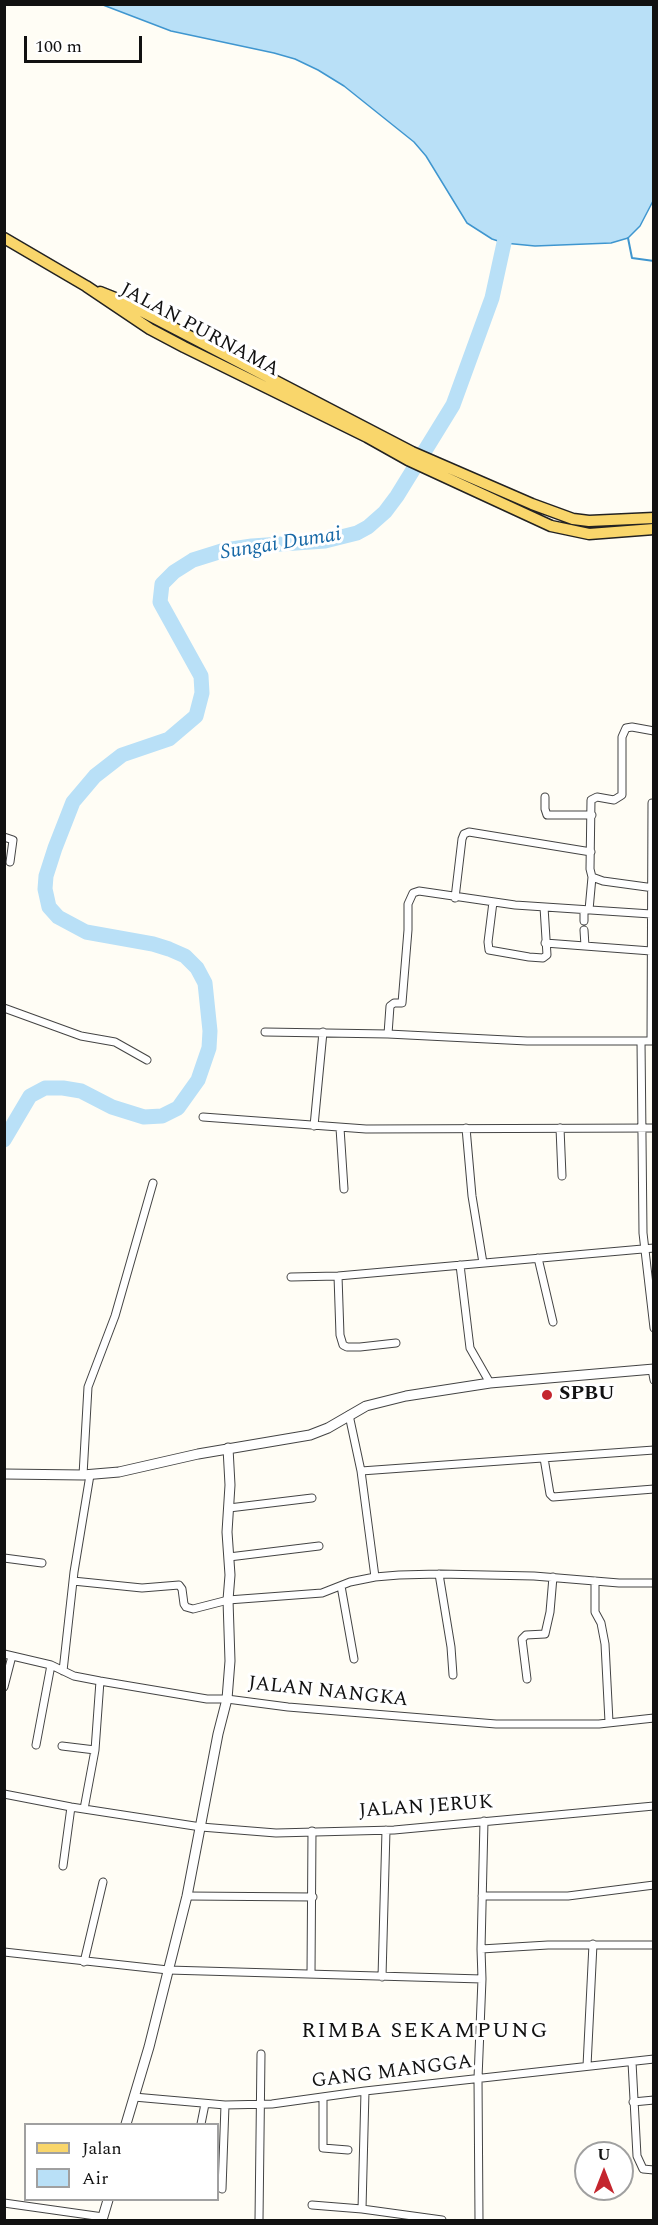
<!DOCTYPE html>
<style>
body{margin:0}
#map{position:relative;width:658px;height:2225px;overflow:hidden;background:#fffdf5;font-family:Spectral,serif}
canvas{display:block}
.frame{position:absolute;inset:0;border:6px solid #111;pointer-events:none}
.legend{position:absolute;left:24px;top:2123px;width:195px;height:78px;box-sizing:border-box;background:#fff;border:2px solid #a0a0a0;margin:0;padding:8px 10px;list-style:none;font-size:18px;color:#111}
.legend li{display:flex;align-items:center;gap:12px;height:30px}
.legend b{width:30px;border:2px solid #a0a0a0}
.north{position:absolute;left:574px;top:2141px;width:60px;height:60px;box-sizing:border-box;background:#fff;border:2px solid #a0a0a0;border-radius:50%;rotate:0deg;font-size:16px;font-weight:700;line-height:24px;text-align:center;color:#111}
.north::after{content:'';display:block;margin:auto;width:21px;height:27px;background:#c4262e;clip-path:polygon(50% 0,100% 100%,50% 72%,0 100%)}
.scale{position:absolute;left:24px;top:36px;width:118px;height:27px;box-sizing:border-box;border:3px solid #111;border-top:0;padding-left:8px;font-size:18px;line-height:21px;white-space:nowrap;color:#111;-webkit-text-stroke:4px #fff;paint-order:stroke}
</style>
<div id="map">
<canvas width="658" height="2225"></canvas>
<div class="frame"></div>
<ul class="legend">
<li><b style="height:8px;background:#f9d66b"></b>Jalan</li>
<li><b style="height:16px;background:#b9e0f7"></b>Air</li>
</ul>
<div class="north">U</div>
<div class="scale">100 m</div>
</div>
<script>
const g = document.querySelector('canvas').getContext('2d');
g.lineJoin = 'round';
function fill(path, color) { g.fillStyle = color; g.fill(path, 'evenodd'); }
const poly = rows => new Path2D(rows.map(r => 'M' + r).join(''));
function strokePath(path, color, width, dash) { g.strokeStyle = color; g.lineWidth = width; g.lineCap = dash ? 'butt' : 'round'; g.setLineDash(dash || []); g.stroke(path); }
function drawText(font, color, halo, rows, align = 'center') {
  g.font = font + ' Spectral,serif'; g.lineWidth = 6; g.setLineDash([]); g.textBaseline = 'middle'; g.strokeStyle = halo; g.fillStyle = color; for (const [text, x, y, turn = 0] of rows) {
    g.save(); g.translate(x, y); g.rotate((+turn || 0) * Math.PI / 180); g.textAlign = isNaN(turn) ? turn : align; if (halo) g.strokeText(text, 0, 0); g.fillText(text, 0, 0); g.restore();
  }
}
const water = poly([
 [103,5,653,5,653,201,640,226,628,238,611,243,535,246,504,243,492,239,467,223,426,156,414,142,344,86,318,70,295,59,274,53,171,31,103,5]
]);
fill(water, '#b9e0f7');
strokePath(water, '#3f96cf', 1.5);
strokePath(poly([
 [628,238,632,258,654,261]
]), '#3f96cf', 2);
strokePath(poly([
 [4,1140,30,1096,45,1088,63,1088,81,1091,112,1107,144,1117,162,1116,178,1108,198,1080,209,1048,210,1031,205,983,197,968,185,956,169,949,153,944,86,932,58,917,49,907,45,889,46,876,55,848,73,802,95,776,122,755,169,739,196,716,202,693,201,676,160,602,162,584,174,572,193,560,225,550,252,546,325,541,357,533,368,527,385,512,397,496,453,405,492,298,504,243]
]), '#b9e0f7', 15);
const minor = poly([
 [654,731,632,727,626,728,622,737,622,795,614,800,597,797,591,800,590,869,592,877,603,881,654,888],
 [545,797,545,809,547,815,592,815],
 [4,837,13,840,10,862],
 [455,898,462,839,464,834,469,832,591,852],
 [493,902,488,942,489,950,529,957,543,958,547,955,544,907],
 [584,910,584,921],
 [589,910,592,877],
 [584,930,585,946],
 [545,943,651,951],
 [4,1008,81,1036,115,1042,147,1060],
 [265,1032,388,1034,527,1041,654,1041],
 [388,1034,390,1006,394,1003,402,1003,408,930,408,904,413,893,419,891,515,905,651,914],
 [641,1041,643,1233,654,1328],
 [651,1041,652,803],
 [203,1117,366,1129,654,1128],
 [314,1126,323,1032],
 [340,1128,344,1189],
 [466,1128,472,1196,483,1263],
 [560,1128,562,1176],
 [538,1258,553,1322],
 [460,1265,470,1348,490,1383],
 [338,1276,340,1335,343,1345,347,1347,360,1347,396,1343],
 [291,1277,338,1276,654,1248],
 [652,1369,654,1380],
 [349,1415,361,1471,375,1577],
 [544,1458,550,1494,553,1497,654,1489],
 [361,1471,654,1450],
 [83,1475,88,1387,115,1316,153,1183],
 [229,1508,312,1498],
 [229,1557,319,1546],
 [4,1558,42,1563],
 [439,1574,451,1647,453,1675],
 [73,1581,142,1588,179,1585,182,1589,184,1604,186,1607,193,1609,228,1600,322,1593,350,1582,375,1577,399,1575,439,1574,534,1576,619,1583,654,1583],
 [595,1581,595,1612,601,1623,605,1644,609,1722],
 [341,1586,354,1659],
 [4,1654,51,1665,74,1676,100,1681,207,1699,227,1699,288,1707,496,1724,599,1724,654,1718],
 [63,1671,74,1572,90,1475],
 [527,1679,522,1639,526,1635,545,1634,550,1612,553,1577],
 [4,1687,12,1656],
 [36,1745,51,1665],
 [62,1746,95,1750],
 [4,1794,71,1807,201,1827,276,1833,394,1830,654,1806],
 [84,1809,95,1750,100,1681],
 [63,1866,71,1807],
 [187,1896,313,1897],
 [482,1896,568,1896,654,1885],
 [481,1949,548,1945,654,1945],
 [4,1952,168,1970,482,1979],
 [84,1962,103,1882],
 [311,1974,312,1831],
 [382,1977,386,1830],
 [632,2062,637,2156,643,2169,654,2170],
 [587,2066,593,1944],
 [134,2097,225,2105,272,2104,365,2091,654,2059],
 [323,2098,323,2148,348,2150],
 [633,2102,654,2100],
 [201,2124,205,2104],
 [222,2189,225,2105],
 [4,2203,103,2217],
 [312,2205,362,2209,442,2220],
 [362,2209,365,2091],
 [259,2220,261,2054],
 [479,2220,478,2078,482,1979,481,1949,484,1821]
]);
const tertiary = poly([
 [4,1474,83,1475,119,1472,198,1454,310,1435,328,1428,366,1406,406,1396,490,1383,654,1369],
 [126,2124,149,2047,187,1896,218,1734,227,1699,230,1661,228,1600,230,1575,227,1532,230,1485,228,1448],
 [102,2220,108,2200]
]);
const primary = poly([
 [4,238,86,286,150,329,184,347,367,437,408,460,551,526,589,534,654,529],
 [100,292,120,300,412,452,532,504,573,519,589,521,654,518]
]);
strokePath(minor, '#444', 9);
strokePath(tertiary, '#444', 11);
strokePath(primary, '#222', 13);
strokePath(minor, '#fff', 7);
strokePath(tertiary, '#fff', 9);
strokePath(primary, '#f9d66b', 10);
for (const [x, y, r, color] of [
 [547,1395,6,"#c4262e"]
]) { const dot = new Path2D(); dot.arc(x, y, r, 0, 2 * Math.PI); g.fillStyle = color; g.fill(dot); strokePath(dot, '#fff', 2); }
drawText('20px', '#111', '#fff', [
 ["JALAN PURNAMA",199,331,28],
 ["JALAN NANGKA",328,1693,6],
 ["JALAN JERUK",426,1808,-4],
 ["GANG MANGGA",392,2073,-7]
]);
drawText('bold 20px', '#111', '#fff', [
 ["SPBU",559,1395]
], 'left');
drawText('italic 21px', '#1768a6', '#fff', [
 ["Sungai Dumai",281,545,-9]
]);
g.letterSpacing = '1.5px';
drawText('22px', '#111', '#fff', [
 ["RIMBA SEKAMPUNG",425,2033]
]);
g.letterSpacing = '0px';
</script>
